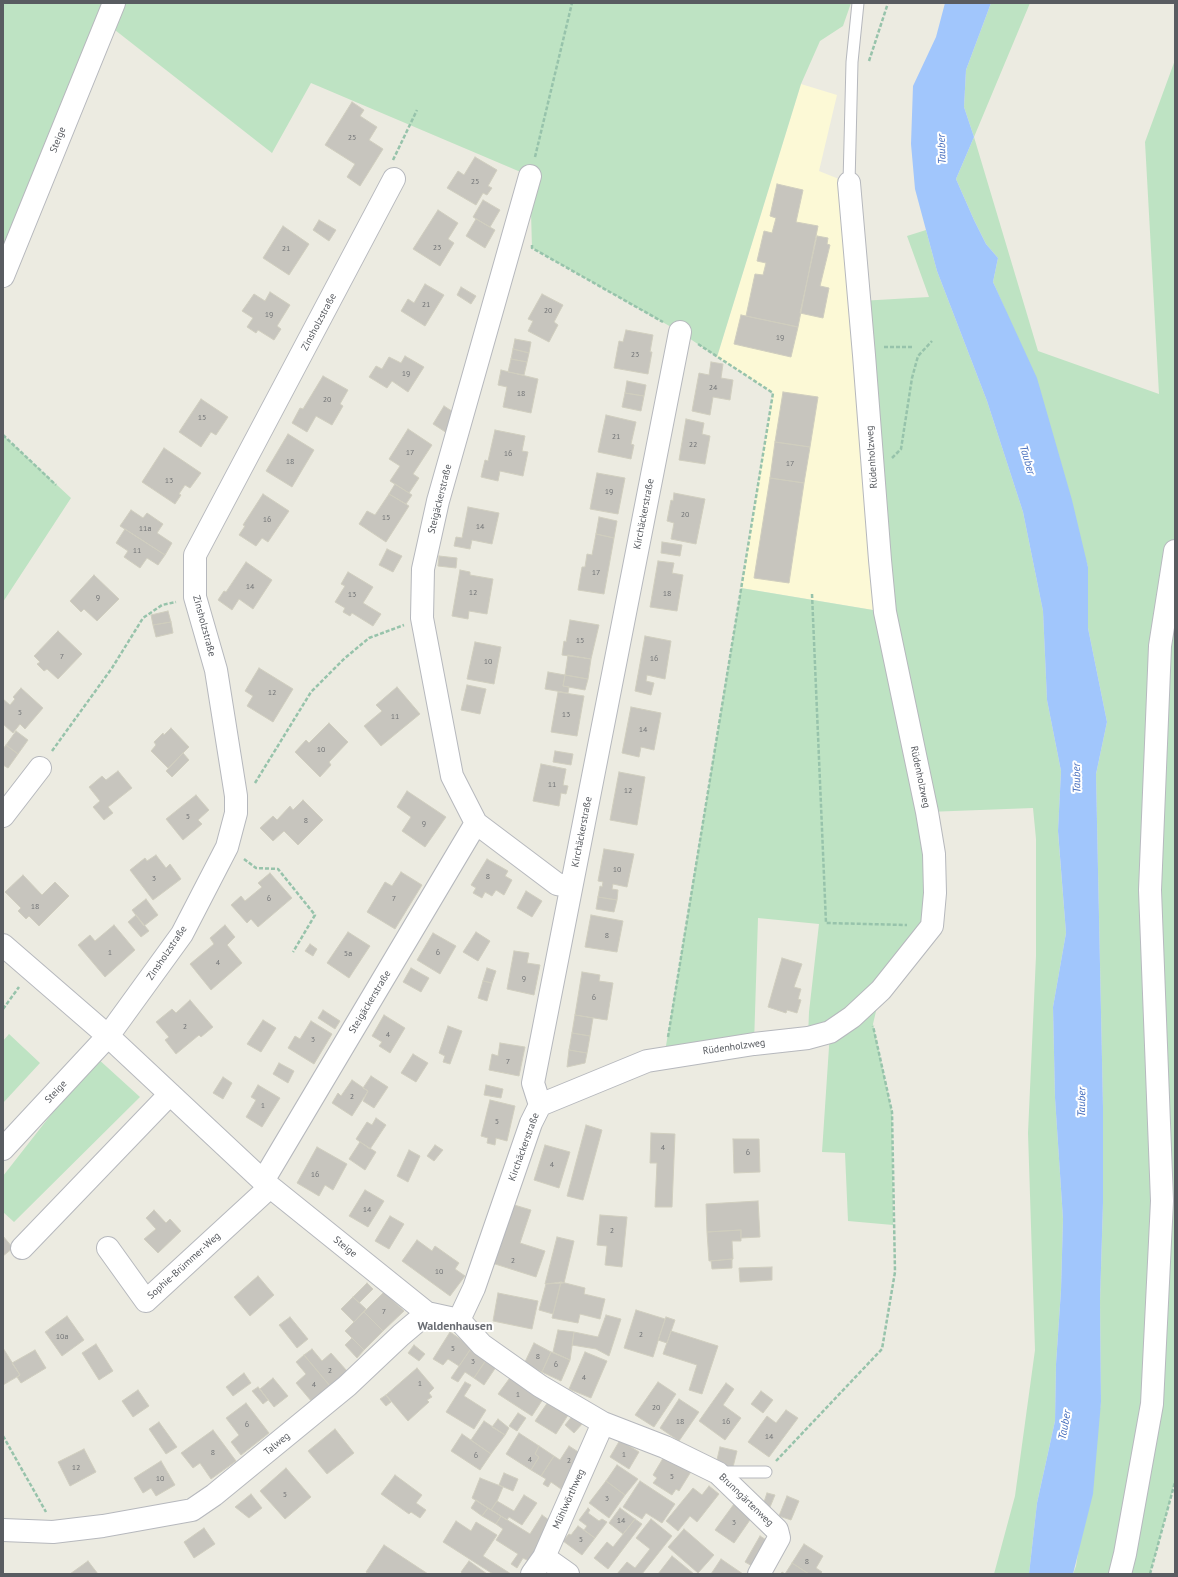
<!DOCTYPE html>
<meta charset="utf-8">
<style>
body{margin:0}
#map{position:relative;width:1178px;height:1577px;overflow:hidden;background:#ecebe1;font-family:"PT Sans",sans-serif}
canvas{display:block}
.frame{position:absolute;inset:0;border:4px solid #595c61;pointer-events:none}
</style>
<div id="map">
<canvas width="1178" height="1577"></canvas>
<div class="frame"></div>
</div>
<script>
const g = document.querySelector('canvas').getContext('2d');
g.lineJoin = 'round';
function fill(path, color) { g.fillStyle = color; g.fill(path, 'evenodd'); }
const poly = rows => new Path2D(rows.map(r => 'M' + r).join(''));
function strokePath(path, color, width, dash) { g.strokeStyle = color; g.lineWidth = width; g.lineCap = dash ? 'butt' : 'round'; g.setLineDash(dash || []); g.stroke(path); }
function drawText(font, color, halo, rows, align = 'center') {
  g.font = font + ' "PT Sans",sans-serif'; g.lineWidth = 4; g.setLineDash([]); g.textBaseline = 'middle'; g.strokeStyle = halo; g.fillStyle = color; for (const [text, x, y, turn = 0] of rows) {
    g.save(); g.translate(x, y); g.rotate((+turn || 0) * Math.PI / 180); g.textAlign = isNaN(turn) ? turn : align; if (halo) g.strokeText(text, 0, 0); g.fillText(text, 0, 0); g.restore();
  }
}
fill(poly([
 [801,84,837,95,819,171,849,183,885,612,741,588,773,393,717,357]
]), '#fcf9d6');
fill(poly([
 [3,3,851,3,843,26,820,41,801,84,717,357,680,332,532,248,530,176,311,83,272,153,106,23,3,276],
 [991,3,1030,3,974,137,1038,351,1159,394,1145,142,1175,60,1175,1482,1150,1574,1073,1574,1076,1566,1101,1402,1100,1301,1103,1203,1103,1107,1096,774,1107,722,1088,628,1088,567,1004,307,993,282,998,258,986,244,974,220,956,179,974,137,964,107,966,70],
 [926,230,937,271,987,401,1023,512,1043,611,1047,700,1061,771,1058,832,1066,933,1053,1007,1055,1098,1063,1219,1061,1290,1056,1364,1055,1421,1037,1503,1029,1574,994,1574,1015,1496,1035,1350,1028,1133,1036,956,1036,839,1033,808,927,812,932,926,881,990,873,1024,892,1112,893,1225,848,1221,845,1153,822,1152,830,1032,808,1038,809,1012,819,924,758,918,754,1044,664,1058,741,588,885,612,860,301,929,297,907,236],
 [3,435,71,498,3,602],
 [9,1034,40,1063,3,1103,3,1041],
 [96,1057,140,1097,14,1222,3,1212,3,1176]
]), '#bee3c3');
fill(poly([
 [945,3,991,3,966,70,964,107,974,137,956,179,974,220,986,244,998,258,993,282,1037,378,1072,500,1088,567,1088,628,1107,722,1096,774,1103,1107,1103,1203,1100,1301,1101,1402,1093,1494,1073,1574,1029,1574,1037,1503,1055,1421,1056,1364,1061,1290,1063,1219,1055,1098,1053,1007,1066,933,1058,831,1061,771,1047,700,1043,611,1023,512,987,401,937,271,915,189,911,144,913,86,936,37]
]), '#a1c6fc');
const building = poly([
 [352,102,364,110,360,116,377,127,369,140,383,149,360,186,347,177,355,164,325,145,352,102],
 [475,157,497,170,488,186,492,188,487,195,483,193,476,205,447,188,458,171,464,175,475,157],
 [777,184,803,190,796,222,818,226,798,327,746,316,755,274,763,275,766,263,757,261,764,231,772,233,776,218,770,216,777,184],
 [483,200,500,210,490,227,473,217,483,200],
 [438,210,458,223,448,239,454,243,440,266,413,249,438,210],
 [476,219,495,230,485,248,466,236,476,219],
 [319,220,336,230,329,241,313,230,319,220],
 [283,226,309,244,289,275,263,258,283,226],
 [817,236,828,238,827,244,830,245,820,286,829,288,823,318,800,313,817,236],
 [425,284,444,295,425,326,401,311,408,299,414,303,425,284],
 [461,287,476,296,471,304,457,295,461,287],
 [270,292,290,305,277,326,281,329,274,340,258,330,256,333,247,327,253,318,242,311,254,294,265,301,270,292],
 [542,294,563,305,554,322,558,325,549,342,528,331,533,321,528,319,542,294],
 [741,315,798,327,791,357,734,344,741,315],
 [626,330,653,335,650,352,652,352,648,374,614,368,619,341,623,342,626,330],
 [515,339,531,342,529,353,513,349,515,339],
 [513,349,529,353,527,362,511,359,513,349],
 [405,356,424,367,408,392,392,381,387,388,369,377,376,366,382,369,389,357,401,363,405,356],
 [511,359,527,362,524,375,508,372,511,359],
 [711,362,723,364,721,378,733,380,730,400,713,397,710,415,692,411,699,373,709,375,711,362],
 [501,370,538,379,531,413,503,407,507,387,498,385,501,370],
 [323,376,348,390,340,404,343,406,332,425,316,416,307,432,292,423,300,408,303,409,323,376],
 [627,381,646,385,644,396,625,393,627,381],
 [783,392,818,397,810,447,775,442,783,392],
 [625,393,644,396,641,411,622,407,625,393],
 [201,399,228,417,216,435,211,432,201,447,179,432,201,399],
 [444,406,458,415,447,433,433,424,444,406],
 [606,415,636,422,631,444,634,445,631,459,598,452,606,415],
 [686,419,704,423,702,434,710,436,705,464,679,460,686,419],
 [408,429,432,445,413,474,419,478,409,493,390,481,400,466,389,459,408,429],
 [495,430,525,436,522,451,528,452,523,476,500,471,498,481,481,477,485,460,488,461,495,430],
 [288,434,314,450,292,487,266,471,288,434],
 [775,442,810,447,804,483,770,478,775,442],
 [164,448,201,473,190,488,185,485,179,494,181,495,175,504,142,482,164,448],
 [597,473,625,478,618,514,590,509,597,473],
 [770,478,804,483,789,583,754,578,770,478],
 [395,484,412,495,406,504,389,494,395,484],
 [674,493,705,499,696,544,671,539,674,523,667,521,671,500,673,501,674,493],
 [263,494,289,511,268,542,262,538,256,546,239,535,245,526,243,525,263,494],
 [389,494,409,506,386,542,359,524,367,511,375,515,389,494],
 [468,507,499,513,492,544,472,540,470,549,454,546,456,537,462,538,468,507],
 [131,510,143,518,147,513,163,524,157,533,172,543,165,555,120,526,131,510],
 [599,517,617,521,614,538,596,534,599,517],
 [125,529,165,555,158,565,147,558,140,568,124,557,128,551,116,543,125,529],
 [596,534,614,538,604,594,578,590,582,567,585,567,587,554,592,555,596,534],
 [662,542,682,545,680,556,661,553,662,542],
 [387,549,402,556,393,572,379,565,387,549],
 [439,556,457,558,456,568,438,566,439,556],
 [658,561,674,563,672,573,683,575,677,611,650,607,658,561],
 [246,562,272,580,253,609,239,599,232,610,218,600,224,591,226,592,246,562],
 [460,570,470,572,470,575,493,579,487,614,469,611,468,619,452,616,460,570],
 [348,572,373,587,363,603,381,614,373,626,352,613,350,616,343,612,345,608,335,602,345,586,341,584,348,572],
 [94,575,119,599,97,621,84,609,81,612,70,601,94,575],
 [168,611,171,622,153,625,151,615,168,611],
 [570,620,599,625,591,659,562,655,564,641,566,642,570,620],
 [171,622,173,633,156,637,153,625,171,622],
 [58,631,82,654,58,679,47,669,44,671,37,664,40,662,34,656,58,631],
 [645,636,671,641,665,679,647,675,646,681,654,683,651,695,635,691,645,636],
 [475,642,501,647,494,684,467,679,475,642],
 [568,655,591,659,588,679,565,675,568,655],
 [259,668,293,689,273,722,247,706,253,696,245,691,259,668],
 [548,672,565,675,563,686,569,687,568,693,545,689,548,672],
 [565,675,588,679,585,690,563,686,565,675],
 [467,685,486,689,480,714,461,710,467,685],
 [397,687,420,714,381,746,364,726,382,711,376,705,397,687],
 [21,688,43,708,25,729,20,724,13,733,3,724,3,699,10,705,15,699,13,697,21,688],
 [558,692,584,696,577,736,551,732,558,692],
 [631,707,661,713,654,750,641,747,639,757,622,753,631,707],
 [329,723,348,742,329,762,331,765,320,777,295,752,306,740,309,743,329,723],
 [171,728,189,747,168,768,151,751,156,745,154,742,163,733,164,735,171,728],
 [16,731,28,740,18,754,6,745,16,731],
 [6,745,18,754,8,768,3,765,3,749,6,745],
 [555,751,573,754,571,765,553,762,555,751],
 [183,753,189,760,172,777,166,771,183,753],
 [541,764,566,769,563,785,568,786,566,794,561,793,559,806,533,801,541,764],
 [118,771,132,788,108,807,113,813,104,820,93,807,100,801,89,787,102,776,106,780,118,771],
 [619,772,645,777,637,825,610,820,619,772],
 [407,791,446,817,425,847,402,831,411,817,397,807,407,791],
 [196,795,209,810,198,820,202,824,183,840,166,819,196,795],
 [303,800,323,820,298,845,284,831,273,841,260,828,273,816,277,820,290,806,293,810,303,800],
 [604,849,634,854,627,887,613,884,612,889,618,890,617,900,598,897,600,886,602,887,603,882,598,881,604,849],
 [156,855,166,868,170,864,181,879,153,900,130,870,145,858,147,861,156,855],
 [487,859,508,871,505,876,512,880,504,895,496,890,492,896,485,892,482,898,473,893,476,888,471,885,487,859],
 [401,872,422,885,395,929,367,912,385,882,392,886,401,872],
 [270,873,292,898,258,927,251,919,247,923,231,905,241,896,245,901,262,887,258,883,270,873],
 [23,875,42,895,55,882,69,896,39,926,29,916,26,919,18,911,21,908,5,892,23,875],
 [526,891,542,901,532,917,517,908,526,891],
 [598,897,617,900,614,912,596,909,598,897],
 [146,899,158,915,144,926,132,910,146,899],
 [136,915,149,931,141,937,128,922,136,915],
 [591,915,623,921,617,952,585,947,591,915],
 [114,925,135,950,105,977,78,945,90,935,95,941,114,925],
 [225,925,235,937,227,945,242,963,211,990,190,964,214,944,210,938,225,925],
 [348,932,370,946,349,978,327,963,348,932],
 [476,932,490,941,478,961,463,952,476,932],
 [433,933,456,946,440,974,417,960,433,933],
 [310,944,317,949,313,956,305,951,310,944],
 [514,951,529,953,527,963,540,965,534,995,507,989,514,951],
 [782,958,802,964,794,987,801,989,798,999,801,1000,797,1013,787,1010,786,1013,768,1007,782,958],
 [411,968,429,978,421,992,403,982,411,968],
 [487,968,496,971,492,983,483,981,487,968],
 [582,972,600,975,599,981,613,983,607,1020,575,1015,582,972],
 [483,981,492,983,487,1001,478,998,483,981],
 [190,1000,213,1027,201,1037,199,1035,176,1054,165,1040,169,1037,156,1022,172,1009,176,1013,190,1000],
 [323,1010,340,1021,335,1029,318,1018,323,1010],
 [384,1015,405,1028,390,1053,379,1046,382,1042,372,1036,384,1015],
 [575,1015,593,1018,590,1036,572,1033,575,1015],
 [263,1020,276,1028,261,1052,247,1044,263,1020],
 [311,1021,332,1034,314,1064,288,1048,295,1036,300,1039,311,1021],
 [448,1026,462,1031,450,1064,443,1062,445,1056,439,1053,448,1026],
 [572,1033,590,1036,587,1053,569,1050,572,1033],
 [500,1043,525,1047,519,1076,489,1070,492,1054,498,1056,500,1043],
 [569,1050,587,1053,585,1063,567,1067,569,1050],
 [413,1054,428,1063,416,1082,401,1073,413,1054],
 [279,1063,294,1071,288,1083,273,1074,279,1063],
 [371,1076,388,1087,374,1108,363,1101,368,1091,363,1088,371,1076],
 [223,1077,232,1083,223,1099,213,1093,223,1077],
 [352,1080,368,1091,352,1116,332,1103,338,1093,341,1096,352,1080],
 [258,1085,280,1098,262,1127,246,1117,256,1100,251,1097,258,1085],
 [486,1085,503,1089,501,1098,484,1095,486,1085],
 [490,1100,515,1106,507,1141,496,1138,495,1145,487,1143,488,1138,481,1136,490,1100],
 [376,1118,386,1125,370,1149,356,1139,367,1122,372,1125,376,1118],
 [586,1125,602,1130,583,1200,567,1196,586,1125],
 [651,1133,675,1134,672,1207,655,1207,657,1163,650,1163,651,1133],
 [733,1139,759,1139,760,1172,734,1173,733,1139],
 [360,1142,376,1152,365,1170,349,1159,360,1142],
 [435,1145,443,1150,434,1161,427,1156,435,1145],
 [545,1145,570,1152,559,1188,534,1180,545,1145],
 [317,1147,347,1164,333,1190,325,1185,319,1196,297,1183,317,1147],
 [409,1150,420,1156,408,1182,397,1176,409,1150],
 [365,1190,384,1201,368,1227,349,1216,365,1190],
 [758,1201,760,1237,741,1238,741,1230,707,1232,706,1204,758,1201],
 [511,1204,531,1210,520,1243,545,1251,536,1277,492,1263,511,1204],
 [154,1210,166,1223,170,1219,181,1231,158,1253,144,1239,156,1229,146,1218,154,1210],
 [600,1215,627,1217,622,1267,605,1265,607,1246,597,1245,600,1215],
 [390,1216,404,1224,389,1249,375,1241,390,1216],
 [741,1230,741,1241,732,1241,733,1259,709,1261,707,1232,741,1230],
 [3,1236,13,1248,3,1256,3,1236],
 [557,1237,574,1241,564,1283,545,1284,557,1237],
 [417,1240,432,1251,435,1246,459,1263,455,1269,465,1276,450,1296,402,1261,417,1240],
 [732,1259,732,1268,712,1269,711,1261,732,1259],
 [772,1267,772,1280,740,1282,739,1268,772,1267],
 [258,1276,274,1295,250,1316,234,1297,258,1276],
 [561,1282,553,1314,539,1310,546,1284,561,1282],
 [561,1282,585,1288,584,1294,605,1299,600,1319,580,1314,578,1323,552,1318,561,1282],
 [367,1283,373,1289,359,1303,353,1297,367,1283],
 [384,1292,404,1311,383,1331,364,1312,384,1292],
 [498,1293,538,1301,532,1329,493,1321,498,1293],
 [353,1297,366,1309,354,1322,341,1309,353,1297],
 [636,1310,665,1319,653,1357,624,1348,636,1310],
 [364,1312,383,1331,364,1350,345,1331,364,1312],
 [606,1315,621,1319,609,1356,596,1349,572,1345,574,1332,598,1337,606,1315],
 [67,1316,84,1340,62,1356,45,1332,67,1316],
 [290,1317,308,1339,297,1348,279,1325,290,1317],
 [666,1317,675,1320,667,1343,658,1340,666,1317],
 [558,1330,574,1332,570,1360,553,1352,558,1330],
 [671,1331,718,1346,702,1394,689,1390,697,1365,663,1354,671,1331],
 [450,1332,472,1347,459,1366,448,1359,443,1365,433,1359,450,1332],
 [352,1338,364,1350,357,1358,345,1345,352,1338],
 [534,1343,551,1352,542,1372,524,1364,534,1343],
 [96,1344,113,1371,99,1380,82,1353,96,1344],
 [414,1345,425,1354,419,1361,408,1353,414,1345],
 [472,1347,488,1357,474,1378,465,1372,458,1382,451,1378,472,1347],
 [3,1348,20,1375,3,1385,3,1348],
 [312,1349,322,1361,331,1353,347,1371,330,1386,304,1355,312,1349],
 [35,1350,46,1368,21,1383,17,1377,20,1375,12,1363,35,1350],
 [551,1352,570,1360,561,1381,542,1372,551,1352],
 [585,1352,607,1361,591,1398,569,1389,585,1352],
 [304,1355,330,1386,312,1402,296,1383,306,1374,296,1362,304,1355],
 [488,1357,498,1364,484,1385,474,1378,488,1357],
 [417,1368,434,1388,429,1393,432,1397,427,1400,429,1402,408,1421,386,1395,417,1368],
 [244,1373,251,1383,233,1396,226,1387,244,1373],
 [512,1375,545,1396,532,1416,498,1394,512,1375],
 [273,1378,288,1396,274,1407,260,1389,273,1378],
 [465,1382,471,1385,464,1396,486,1410,474,1429,446,1412,465,1382],
 [658,1382,676,1394,654,1427,635,1415,658,1382],
 [726,1383,734,1389,723,1405,741,1418,725,1440,699,1421,726,1383],
 [258,1387,268,1400,263,1404,252,1391,258,1387],
 [138,1390,149,1406,133,1417,122,1401,138,1390],
 [761,1391,773,1400,763,1413,751,1404,761,1391],
 [386,1395,391,1402,386,1406,380,1399,386,1395],
 [550,1399,570,1412,556,1434,535,1421,550,1399],
 [679,1399,699,1412,679,1441,660,1428,679,1399],
 [246,1403,269,1433,241,1455,231,1442,239,1435,226,1418,246,1403],
 [786,1410,798,1418,769,1457,748,1442,767,1416,776,1423,786,1410],
 [518,1413,526,1418,517,1431,509,1426,518,1413],
 [573,1415,583,1423,574,1433,565,1425,573,1415],
 [498,1419,509,1428,505,1435,492,1427,498,1419],
 [484,1421,505,1435,491,1454,471,1440,484,1421],
 [159,1422,177,1447,166,1454,149,1429,159,1422],
 [335,1429,354,1453,327,1474,308,1451,335,1429],
 [213,1430,236,1461,211,1479,200,1463,193,1468,181,1453,213,1430],
 [519,1433,539,1446,535,1454,539,1457,531,1470,506,1454,519,1433],
 [462,1434,491,1454,480,1470,451,1451,462,1434],
 [620,1440,639,1452,629,1469,610,1457,620,1440],
 [539,1446,554,1456,541,1476,531,1470,539,1457,535,1454,539,1446],
 [569,1446,583,1455,561,1489,551,1482,548,1487,543,1484,546,1479,541,1476,554,1456,560,1460,569,1446],
 [720,1447,737,1451,733,1467,716,1464,720,1447],
 [84,1449,96,1472,70,1486,58,1462,84,1449],
 [665,1455,692,1470,679,1491,676,1489,672,1495,653,1483,657,1478,653,1475,665,1455],
 [161,1461,175,1485,156,1496,151,1488,143,1493,134,1478,161,1461],
 [617,1465,638,1479,625,1495,606,1481,617,1465],
 [286,1468,311,1497,285,1519,260,1491,286,1468],
 [504,1473,518,1479,513,1491,499,1485,504,1473],
 [395,1475,422,1495,416,1503,426,1510,420,1518,411,1512,409,1514,381,1494,395,1475],
 [480,1478,503,1487,497,1501,491,1510,472,1498,480,1478],
 [606,1481,625,1495,609,1518,589,1503,606,1481],
 [640,1481,675,1504,662,1523,646,1513,642,1519,623,1507,640,1481],
 [709,1486,719,1494,697,1522,690,1516,678,1531,666,1521,693,1488,702,1495,709,1486],
 [767,1493,775,1495,768,1512,762,1508,767,1493],
 [251,1494,262,1508,249,1518,235,1507,251,1494],
 [524,1495,537,1503,522,1525,509,1517,507,1520,491,1510,497,1501,514,1511,524,1495],
 [787,1496,799,1501,791,1520,779,1516,787,1496],
 [476,1500,488,1508,482,1516,471,1508,476,1500],
 [734,1504,752,1517,734,1543,715,1530,734,1504],
 [488,1508,501,1516,496,1524,482,1516,488,1508],
 [588,1508,590,1510,588,1513,599,1521,602,1519,607,1522,595,1538,584,1530,587,1526,579,1520,588,1508],
 [620,1508,635,1519,623,1534,609,1523,620,1508],
 [542,1515,553,1523,529,1561,523,1558,517,1568,511,1564,518,1554,496,1540,503,1529,496,1524,501,1516,530,1534,542,1515],
 [635,1519,642,1524,608,1569,594,1558,607,1542,613,1547,635,1519],
 [651,1519,672,1536,642,1574,617,1574,627,1562,635,1568,650,1549,636,1538,651,1519],
 [456,1521,471,1531,476,1522,497,1535,483,1556,511,1574,493,1574,443,1542,456,1521],
 [578,1526,595,1538,582,1555,563,1541,569,1534,571,1535,578,1526],
 [204,1528,215,1544,194,1558,184,1542,204,1528],
 [684,1529,714,1555,698,1573,668,1547,684,1529],
 [760,1536,768,1541,754,1567,745,1562,760,1536],
 [804,1544,823,1556,816,1568,822,1572,820,1574,809,1574,792,1563,804,1544],
 [384,1545,428,1574,369,1574,366,1572,384,1545],
 [672,1556,694,1574,658,1574,672,1556],
 [721,1559,743,1574,711,1574,721,1559],
 [88,1561,98,1574,70,1574,88,1561],
 [469,1561,487,1574,463,1574,461,1572,469,1561],
 [792,1563,809,1574,781,1574,782,1572,785,1574,792,1563]
]);
fill(building, '#c7c5be');
strokePath(building, '#d0cebf', 1);
const service = poly([
 [849,183,852,62,858,3],
 [718,1472,766,1472]
]);
const minor = poly([
 [3,276,114,3],
 [3,816,40,768],
 [476,823,557,884,571,887],
 [3,945,108,1036,263,1181,427,1313,459,1320,482,1345,540,1386,603,1423,665,1447,718,1473,777,1530,779,1538,759,1574],
 [540,1105,647,1061,754,1044,808,1038,830,1032,852,1017,881,990,932,926,935,893,934,854,927,812,885,612,880,560,864,355,849,183],
 [3,1149,108,1036,182,934,227,847,236,813,236,796,216,670,195,597,195,555,394,179],
 [263,1181,476,823,452,776,422,618,423,569,438,501,530,176],
 [22,1248,170,1094],
 [108,1248,146,1301,270,1187],
 [459,1320,474,1288,531,1123,540,1105,533,1083,680,332],
 [3,1530,53,1532,103,1526,192,1510,214,1495,347,1386,401,1335,427,1313],
 [544,1557,568,1574],
 [532,1574,544,1557,603,1423]
]);
const secondary = poly([
 [1120,1574,1125,1554,1152,1404,1162,1201,1150,890,1160,646,1175,551]
]);
strokePath(service, '#b6b8bd', 13);
strokePath(minor, '#b6b8bd', 24);
strokePath(secondary, '#b7b9bf', 24);
strokePath(poly([
 [869,61,888,3],
 [535,157,572,3],
 [393,160,417,110],
 [532,245,532,248,663,322],
 [884,347,912,347],
 [3,435,56,485],
 [892,458,901,449,912,378,918,356,932,341],
 [812,594,826,923,907,925],
 [52,751,112,668,143,618,162,605,176,602],
 [255,783,311,692,345,658,369,638,404,625],
 [244,859,256,868,278,869,315,915,293,952],
 [3,1009,19,987],
 [668,1037,773,393,698,344],
 [3,1436,46,1512],
 [776,1461,882,1349,895,1272,892,1112,873,1026],
 [1150,1574,1175,1482]
]), '#97c3ab', 2.5, [4, 2]);
strokePath(service, '#fff', 11);
strokePath(minor, '#fff', 22);
strokePath(secondary, '#fff', 22);
drawText('8px', '#747678', null, [
 ["25",352,138],
 ["25",475,182],
 ["23",437,248],
 ["21",286,249],
 ["21",426,305],
 ["20",548,311],
 ["19",269,315],
 ["19",780,338],
 ["23",635,355],
 ["19",406,374],
 ["24",713,388],
 ["18",521,394],
 ["20",327,400],
 ["15",202,418],
 ["21",616,437],
 ["22",693,445],
 ["17",410,453],
 ["16",508,454],
 ["18",290,462],
 ["17",790,464],
 ["13",169,481],
 ["19",609,492],
 ["20",685,515],
 ["15",386,518],
 ["16",267,520],
 ["14",480,527],
 ["11a",145,529],
 ["11",137,551],
 ["17",596,573],
 ["14",250,587],
 ["12",473,593],
 ["18",667,594],
 ["13",352,595],
 ["9",98,598],
 ["15",580,641],
 ["7",62,657],
 ["16",654,659],
 ["10",488,662],
 ["12",272,693],
 ["5",20,713],
 ["13",566,715],
 ["11",395,717],
 ["14",643,730],
 ["10",321,750],
 ["11",552,785],
 ["12",628,791],
 ["5",188,817],
 ["8",306,821],
 ["9",424,824],
 ["10",617,870],
 ["8",488,877],
 ["3",154,879],
 ["6",269,899],
 ["7",394,899],
 ["18",35,907],
 ["8",607,936],
 ["1",110,953],
 ["6",438,953],
 ["5a",348,954],
 ["4",218,963],
 ["9",524,979],
 ["6",594,998],
 ["2",185,1027],
 ["4",388,1035],
 ["3",313,1040],
 ["7",508,1062],
 ["2",352,1097],
 ["1",263,1106],
 ["5",497,1122],
 ["4",663,1148],
 ["6",748,1153],
 ["4",552,1165],
 ["16",315,1175],
 ["14",367,1210],
 ["2",612,1231],
 ["2",513,1261],
 ["10",439,1272],
 ["7",384,1312],
 ["2",641,1335],
 ["10a",62,1337],
 ["5",453,1349],
 ["8",538,1357],
 ["3",473,1362],
 ["6",556,1365],
 ["2",330,1371],
 ["4",584,1378],
 ["1",420,1384],
 ["4",314,1385],
 ["1",518,1395],
 ["20",656,1408],
 ["18",680,1422],
 ["16",726,1422],
 ["6",247,1425],
 ["14",769,1437],
 ["8",213,1453],
 ["1",624,1455],
 ["6",476,1456],
 ["4",530,1460],
 ["2",569,1461],
 ["12",76,1468],
 ["5",672,1477],
 ["10",160,1479],
 ["5",285,1495],
 ["3",607,1499],
 ["14",621,1521],
 ["3",734,1523],
 ["5",581,1540],
 ["8",807,1562]
]);
drawText('10px', '#595c61', '#fff', [
 ["Steige",58,140,-68],
 ["Zinsholzstraße",319,322,-62],
 ["Rüdenholzweg",872,457,-94],
 ["Steigäckerstraße",440,499,-76],
 ["Kirchäckerstraße",644,514,-79],
 ["Zinsholzstraße",204,626,75],
 ["Rüdenholzweg",920,777,78],
 ["Kirchäckerstraße",582,832,-79],
 ["Zinsholzstraße",167,953,-56],
 ["Steigäckerstraße",370,1002,-59],
 ["Rüdenholzweg",734,1047,-8],
 ["Steige",56,1092,-47],
 ["Kirchäckerstraße",524,1147,-70],
 ["Steige",345,1247,39],
 ["Sophie-Brümmer-Weg",184,1266,-42],
 ["Talweg",277,1444,-39],
 ["Mühlwörthweg",569,1499,-66],
 ["Brunngärtenweg",746,1500,44]
]);
drawText('italic 11px', '#456dbd', '#fff', [
 ["Tauber",942,149,-92],
 ["Tauber",1027,460,73],
 ["Tauber",1077,778,-91],
 ["Tauber",1082,1102,-89],
 ["Tauber",1065,1425,-80]
]);
drawText('bold 12px', '#6a6d73', '#fff', [
 ["Waldenhausen",455,1327]
]);
</script>
